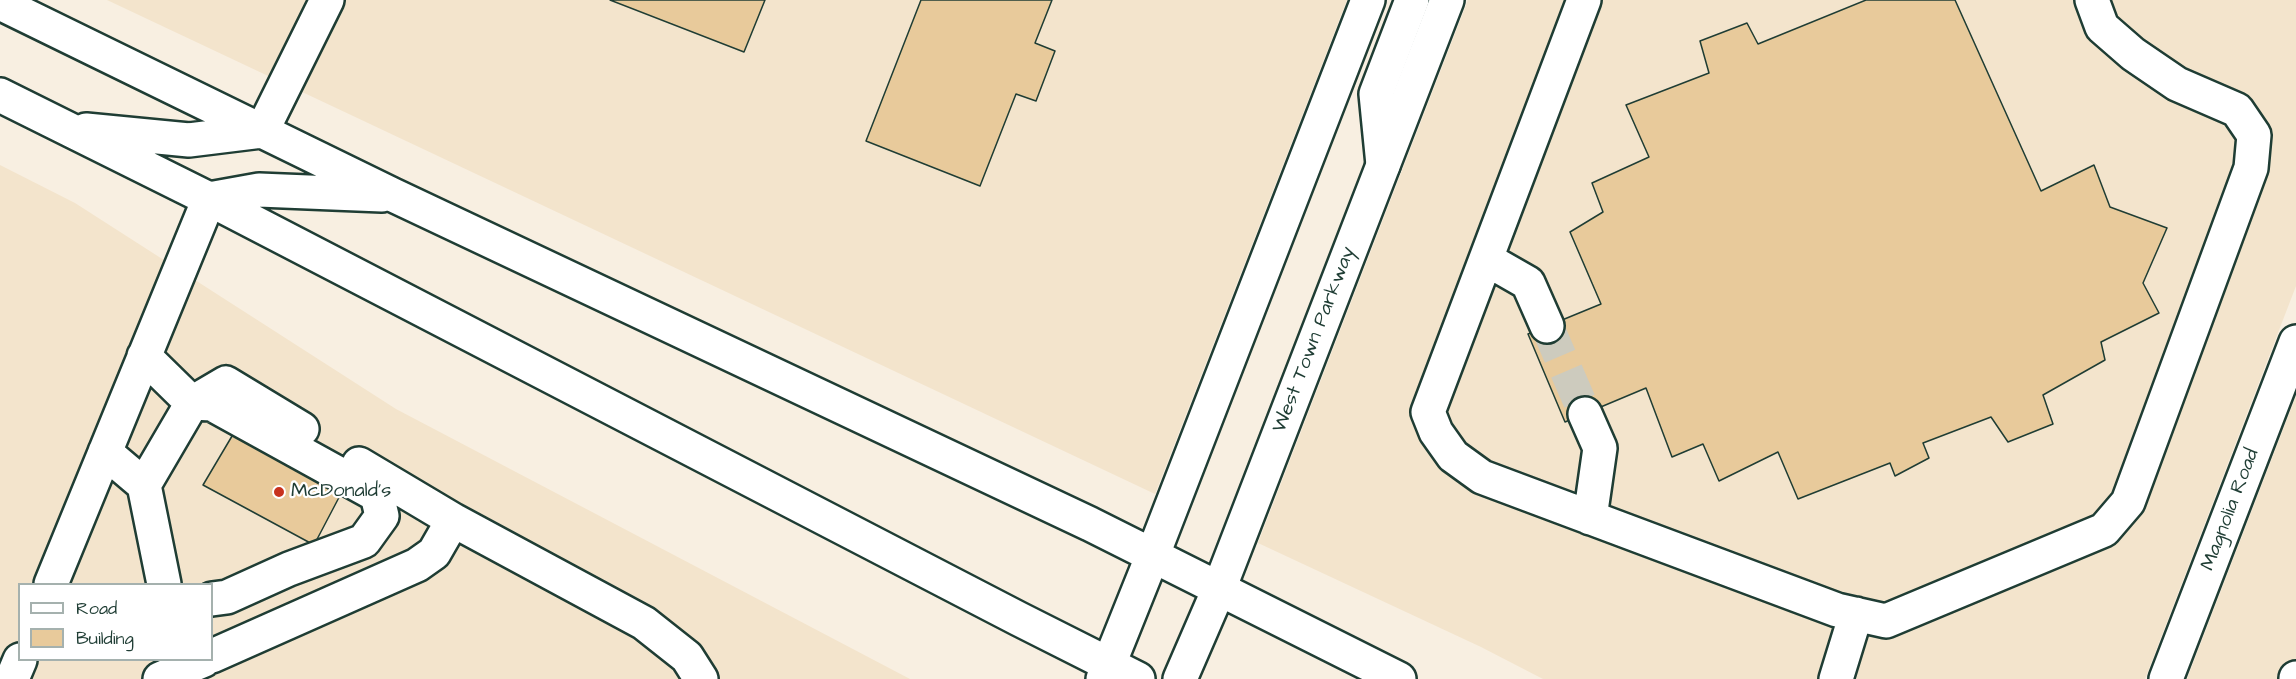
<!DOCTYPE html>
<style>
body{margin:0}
#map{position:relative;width:2296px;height:679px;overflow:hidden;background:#f8efe1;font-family:"Architects Daughter",sans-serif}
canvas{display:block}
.legend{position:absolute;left:18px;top:583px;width:195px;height:78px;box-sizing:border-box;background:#fff;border:2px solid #a5b1ae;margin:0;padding:8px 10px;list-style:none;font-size:18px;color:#1f3d34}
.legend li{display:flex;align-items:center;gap:12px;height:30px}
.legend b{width:30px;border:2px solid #a5b1ae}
</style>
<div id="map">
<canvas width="2296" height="679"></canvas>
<ul class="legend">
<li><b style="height:8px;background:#fff"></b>Road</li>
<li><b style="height:16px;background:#e8ca9b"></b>Building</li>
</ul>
</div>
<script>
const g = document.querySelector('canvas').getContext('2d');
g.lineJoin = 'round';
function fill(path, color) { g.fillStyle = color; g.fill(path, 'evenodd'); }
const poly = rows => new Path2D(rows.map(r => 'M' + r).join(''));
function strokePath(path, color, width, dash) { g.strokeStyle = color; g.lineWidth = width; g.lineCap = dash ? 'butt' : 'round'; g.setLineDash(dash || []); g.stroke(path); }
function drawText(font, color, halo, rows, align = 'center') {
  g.font = font + ' "Architects Daughter",sans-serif'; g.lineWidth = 4.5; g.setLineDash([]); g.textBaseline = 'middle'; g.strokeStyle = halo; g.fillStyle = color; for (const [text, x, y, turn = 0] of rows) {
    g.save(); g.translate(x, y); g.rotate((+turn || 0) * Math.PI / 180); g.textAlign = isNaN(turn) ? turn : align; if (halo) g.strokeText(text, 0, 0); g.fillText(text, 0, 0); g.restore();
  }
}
fill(poly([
 [107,0,1347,0,1155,494],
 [1468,0,2296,0,2296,286,2145,679,1543,679,1481,647,1258,543],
 [0,165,75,203,396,409,910,679,0,679],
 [20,584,212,584,212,660,20,660],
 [2296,396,2296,679,2187,679]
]), '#f3e4cc');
const building = poly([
 [610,0,765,0,744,52,610,0],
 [921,0,1052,0,1035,43,1055,51,1036,101,1016,94,980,186,866,141,921,0],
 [1866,0,1955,0,2041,191,2094,165,2110,207,2167,228,2143,283,2159,313,2101,342,2105,360,2043,395,2053,424,2008,442,1991,417,1923,443,1929,458,1895,476,1890,463,1798,499,1778,452,1719,481,1703,444,1672,457,1646,388,1565,422,1528,334,1601,304,1570,232,1603,212,1592,183,1649,157,1626,105,1709,73,1700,41,1747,23,1758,44,1866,0],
 [238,426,345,486,314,545,203,485,238,426]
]);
fill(building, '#e8ca9b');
strokePath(building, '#1f3d34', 1.5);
strokePath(poly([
 [1547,326,1585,414]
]), '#cdcbbe', 33, [33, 16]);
const minor = poly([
 [1584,0,1428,412,1436,432,1453,456,1482,477,1837,610,1886,621,2104,530,2128,502,2251,168,2254,135,2237,110,2177,84,2133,54,2102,27,2092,0],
 [262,131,327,0],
 [1383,165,1376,94,1412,0],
 [1486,259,1528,283,1547,326],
 [144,356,192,403,212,404,377,495,382,516,364,541,289,569,227,597,212,599],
 [1585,414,1600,448,1590,518],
 [105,452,144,485,164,584],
 [359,464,453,520],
 [144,485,192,403,226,383,302,429],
 [51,584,209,199],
 [212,656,417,565,434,553,453,520,644,623,687,657,701,679],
 [12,679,20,660],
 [160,679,204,660],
 [1836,679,1856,614],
 [2166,679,2296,342],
 [2296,679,2296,678]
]);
const major = poly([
 [0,3,393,195,1090,524,1399,679],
 [0,95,209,199,1019,619,1138,679],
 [86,130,189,140,262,131],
 [209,199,259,190,382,195],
 [1103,679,1152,557,1368,0],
 [1180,679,1219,589,1447,0]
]);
strokePath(minor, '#1f3d34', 38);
strokePath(major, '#1f3d34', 38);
strokePath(minor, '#fff', 33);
strokePath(major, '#fff', 33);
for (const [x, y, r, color] of [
 [279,492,6,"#c8321e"]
]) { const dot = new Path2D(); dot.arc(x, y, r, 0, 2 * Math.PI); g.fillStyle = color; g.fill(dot); strokePath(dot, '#fff', 2); }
drawText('20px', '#1f3d34', '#fff', [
 ["West Town Parkway",1315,340,-69],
 ["Magnolia Road",2231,510,-69]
]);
drawText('20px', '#1f3d34', '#fff', [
 ["McDonald's",291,492]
], 'left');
</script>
